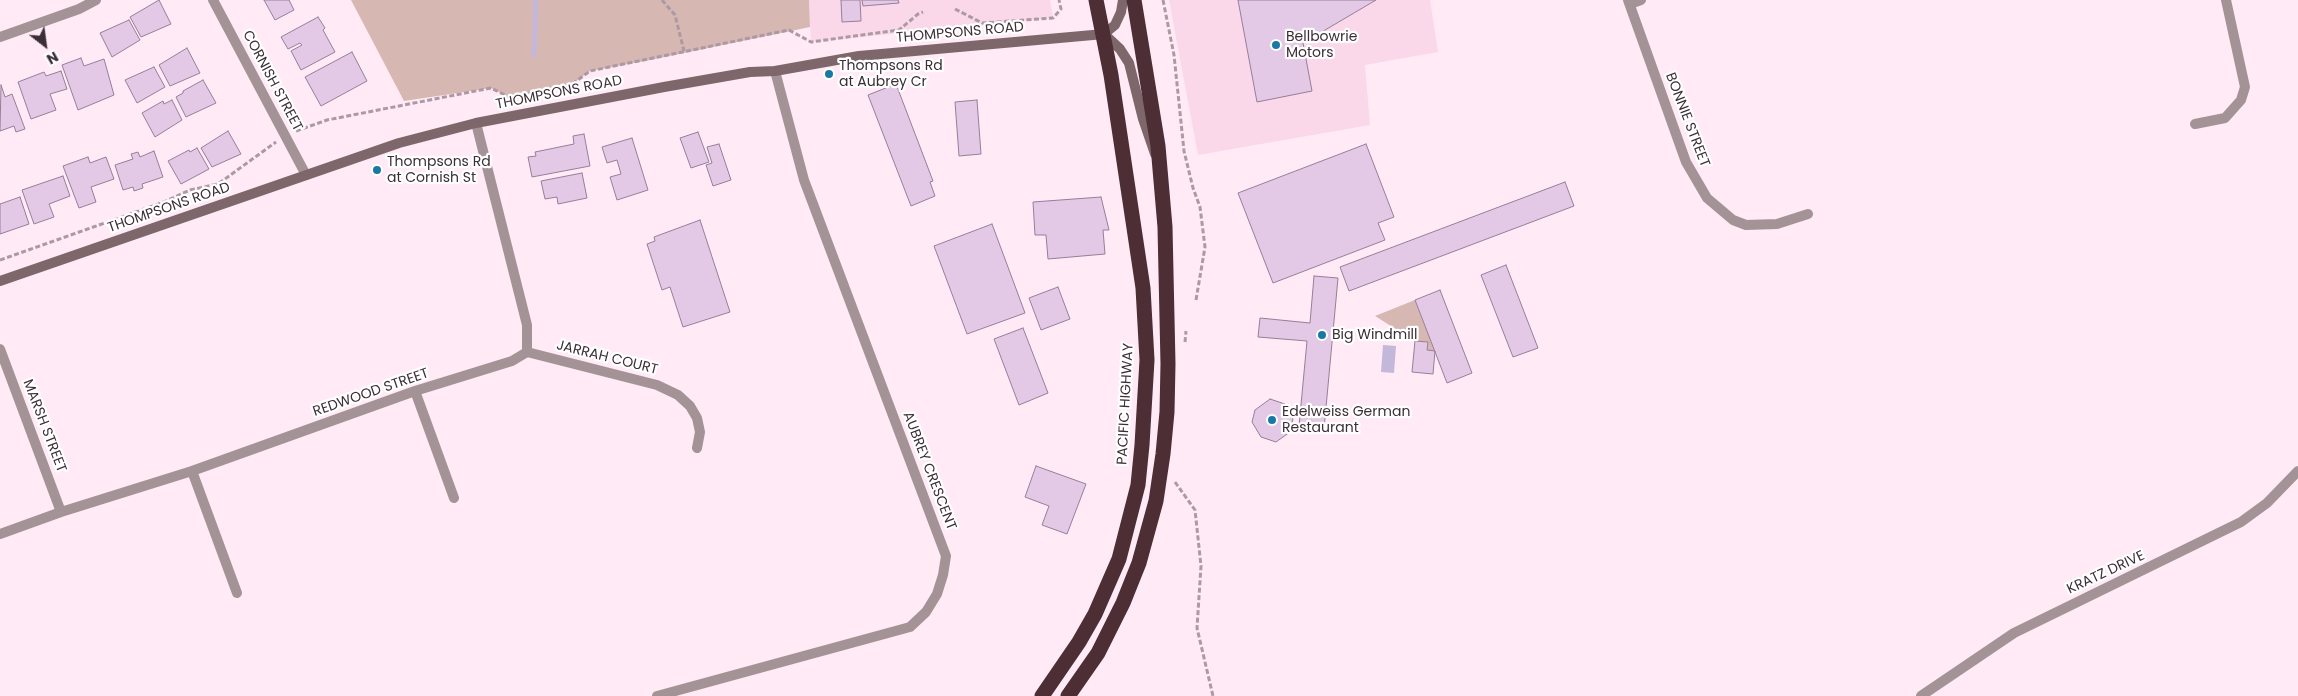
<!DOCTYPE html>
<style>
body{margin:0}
#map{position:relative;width:2298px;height:696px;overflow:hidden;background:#ffeaf5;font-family:Poppins,sans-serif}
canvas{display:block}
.north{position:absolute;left:20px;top:20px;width:50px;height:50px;-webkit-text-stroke:4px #fff;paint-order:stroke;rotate:150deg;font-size:14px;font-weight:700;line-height:20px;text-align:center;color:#3c2e36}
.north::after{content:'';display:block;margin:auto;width:18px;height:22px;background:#3c2e36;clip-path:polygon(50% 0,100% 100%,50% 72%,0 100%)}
</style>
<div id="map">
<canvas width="2298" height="696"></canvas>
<div class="north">N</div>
</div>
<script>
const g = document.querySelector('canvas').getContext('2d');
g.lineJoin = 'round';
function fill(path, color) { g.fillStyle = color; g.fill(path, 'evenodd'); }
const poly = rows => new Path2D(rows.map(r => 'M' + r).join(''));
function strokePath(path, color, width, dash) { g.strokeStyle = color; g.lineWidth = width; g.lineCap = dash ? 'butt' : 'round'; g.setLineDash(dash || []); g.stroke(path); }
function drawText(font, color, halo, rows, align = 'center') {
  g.font = font + ' Poppins,sans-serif'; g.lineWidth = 4.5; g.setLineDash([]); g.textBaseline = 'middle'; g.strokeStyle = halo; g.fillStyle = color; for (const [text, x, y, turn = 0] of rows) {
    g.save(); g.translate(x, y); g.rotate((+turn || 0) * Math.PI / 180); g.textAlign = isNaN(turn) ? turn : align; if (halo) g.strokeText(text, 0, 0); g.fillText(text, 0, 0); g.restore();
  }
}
fill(poly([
 [809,0,1050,0,1053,18,811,42],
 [1169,0,1430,0,1438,52,1365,65,1370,125,1198,155]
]), '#fad8ea');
fill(poly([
 [351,0,809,0,810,27,645,61,590,71,571,85,544,90,509,97,491,88,404,101],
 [1415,300,1435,351,1427,350,1428,342,1415,341,1375,316]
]), '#d7b7b2');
fill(poly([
 [1383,345,1396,346,1394,373,1381,372]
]), '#c4b8da');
strokePath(poly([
 [534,55,536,0]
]), '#c4b8da', 5);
const building = poly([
 [159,0,171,24,141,37,130,17,159,0],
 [264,0,289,0,294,10,275,20,264,0],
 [841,0,860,0,861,21,842,22,841,0],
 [862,0,898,0,899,3,863,6,862,0],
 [1238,0,1376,0,1303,43,1312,91,1257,102,1238,0],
 [318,17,325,28,323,30,335,52,301,70,291,51,302,45,300,43,288,49,281,37,318,17],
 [129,20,140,40,112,57,100,33,129,20],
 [187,48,200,73,170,86,159,65,187,48],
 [352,52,367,81,321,106,305,77,352,52],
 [81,58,84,66,104,59,114,95,78,110,62,65,81,58],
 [154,67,165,87,137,103,125,80,154,67],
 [61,71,67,89,50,94,56,110,31,119,18,82,44,72,46,76,61,71],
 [203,80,216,103,186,117,176,97,183,93,183,91,203,80],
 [896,84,933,181,930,182,935,196,911,206,868,95,896,84],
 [1,85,5,97,12,94,25,129,16,132,14,126,0,131,1,85],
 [172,100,182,120,155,137,142,113,163,101,164,104,172,100],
 [977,100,981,154,959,156,955,102,977,100],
 [228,131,241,154,212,167,201,148,228,131],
 [698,132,709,162,691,168,680,138,698,132],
 [584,134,590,166,532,177,528,157,536,156,535,152,574,144,573,136,584,134],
 [632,138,648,190,617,200,610,177,621,174,617,160,607,163,602,147,632,138],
 [719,144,731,180,713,186,706,165,712,163,707,147,719,144],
 [1366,144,1394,217,1378,223,1385,240,1273,283,1238,193,1366,144],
 [197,148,209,169,181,184,168,161,189,150,190,152,197,148],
 [154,151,163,177,142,184,143,188,134,191,133,187,123,190,115,165,133,159,131,154,138,152,140,157,154,151],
 [88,157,90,163,106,157,114,179,91,187,96,202,79,208,63,166,88,157],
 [582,173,587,198,558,204,557,197,545,199,541,181,582,173],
 [63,176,70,196,49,204,54,217,34,224,22,190,63,176],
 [1565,182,1574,206,1349,291,1340,267,1565,182],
 [20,197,29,224,0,234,0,204,20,197],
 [1101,197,1109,230,1103,230,1105,254,1048,259,1046,235,1035,235,1033,202,1101,197],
 [700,220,730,312,683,327,670,287,662,290,647,244,655,241,654,237,700,220],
 [992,224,1025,313,967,334,934,246,992,224],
 [1506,265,1538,348,1513,357,1481,275,1506,265],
 [1314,276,1338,278,1324,429,1299,426,1307,341,1258,337,1260,318,1310,323,1314,276],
 [1058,287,1070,319,1041,330,1029,298,1058,287],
 [1440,290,1472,373,1447,383,1415,300,1440,290],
 [1023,328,1048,393,1019,405,994,339,1023,328],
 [1415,341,1428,342,1427,350,1435,351,1433,374,1412,372,1415,341],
 [1270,399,1285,404,1293,419,1290,432,1276,442,1261,437,1252,422,1255,410,1270,399],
 [1036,466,1086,484,1067,534,1042,525,1049,506,1025,497,1036,466]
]);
fill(building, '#e3c9e6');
strokePath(building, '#957f98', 1);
strokePath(poly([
 [662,0,675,15,684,51],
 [1163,0,1174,55,1184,151,1193,188,1200,207,1205,247,1196,300],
 [955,9,982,23,1053,18,1061,9,1059,0],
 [296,131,327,120,491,88,509,97,571,85,590,71,789,30,811,42,899,30,918,14,923,12],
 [0,260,164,202,190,190,218,184,276,142],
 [1185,342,1186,331],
 [1175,482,1195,510,1201,566,1197,628,1213,696]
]), '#ab99a3', 3, [5, 2.5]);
strokePath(poly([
 [213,0,306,175],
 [1628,0,1686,162,1707,198,1733,220,1746,225,1777,224,1808,214],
 [1630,4,1641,0],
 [0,37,79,9,96,0],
 [476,123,527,325,527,352],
 [2195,124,2225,118,2241,100,2245,87,2226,0],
 [0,349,61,512],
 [527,352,657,385,678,395,690,406,697,418,700,432,697,448],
 [415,391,454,498],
 [192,471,237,593],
 [0,534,61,512,192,471,415,391,512,361,527,352],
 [657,696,910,627,926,612,937,594,943,575,946,556,804,180,775,71],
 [1921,696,2014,633,2241,522,2267,503,2298,471]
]), '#a49396', 10);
strokePath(poly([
 [1104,34,1120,49,1129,63,1143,119,1155,154],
 [0,281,399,143,476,123,664,87,750,72,775,71,859,56,1104,34,1115,25,1121,12,1123,0]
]), '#7e676b', 10);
strokePath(poly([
 [1042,696,1079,642,1095,614,1119,559,1138,485,1142,445,1147,360,1143,288,1111,75,1096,0],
 [1068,696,1098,653,1123,603,1139,563,1156,501,1163,454,1167,412,1168,364,1165,227,1158,146,1134,0]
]), '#4c2e34', 15);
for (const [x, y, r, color] of [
 [1276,45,5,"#1a78a5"],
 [829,74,5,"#1a78a5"],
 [377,170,5,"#1a78a5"],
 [1322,335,5,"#1a78a5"],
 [1272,420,5,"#1a78a5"]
]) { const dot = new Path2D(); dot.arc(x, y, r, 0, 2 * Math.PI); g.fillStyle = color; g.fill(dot); strokePath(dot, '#fff', 2); }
drawText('14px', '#3c2e36', '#fff', [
 ["THOMPSONS ROAD",960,33,-5],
 ["CORNISH STREET",272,81,62],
 ["THOMPSONS ROAD",559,93,-11],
 ["BONNIE STREET",1687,120,69],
 ["THOMPSONS ROAD",169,208,-19],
 ["JARRAH COURT",607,358,14],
 ["REDWOOD STREET",371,393,-19],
 ["PACIFIC HIGHWAY",1126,404,-87],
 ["MARSH STREET",44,426,69],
 ["AUBREY CRESCENT",929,471,69],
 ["KRATZ DRIVE",2106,573,-25]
]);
drawText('14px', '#3c2e36', '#fff', [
 ["Bellbowrie",1286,37],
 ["Motors",1286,53],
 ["Thompsons Rd",839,66],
 ["at Aubrey Cr",839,82],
 ["Thompsons Rd",387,162],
 ["at Cornish St",387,178],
 ["Big Windmill",1332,335],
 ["Edelweiss German",1282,412],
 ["Restaurant",1282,428]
], 'left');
</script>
